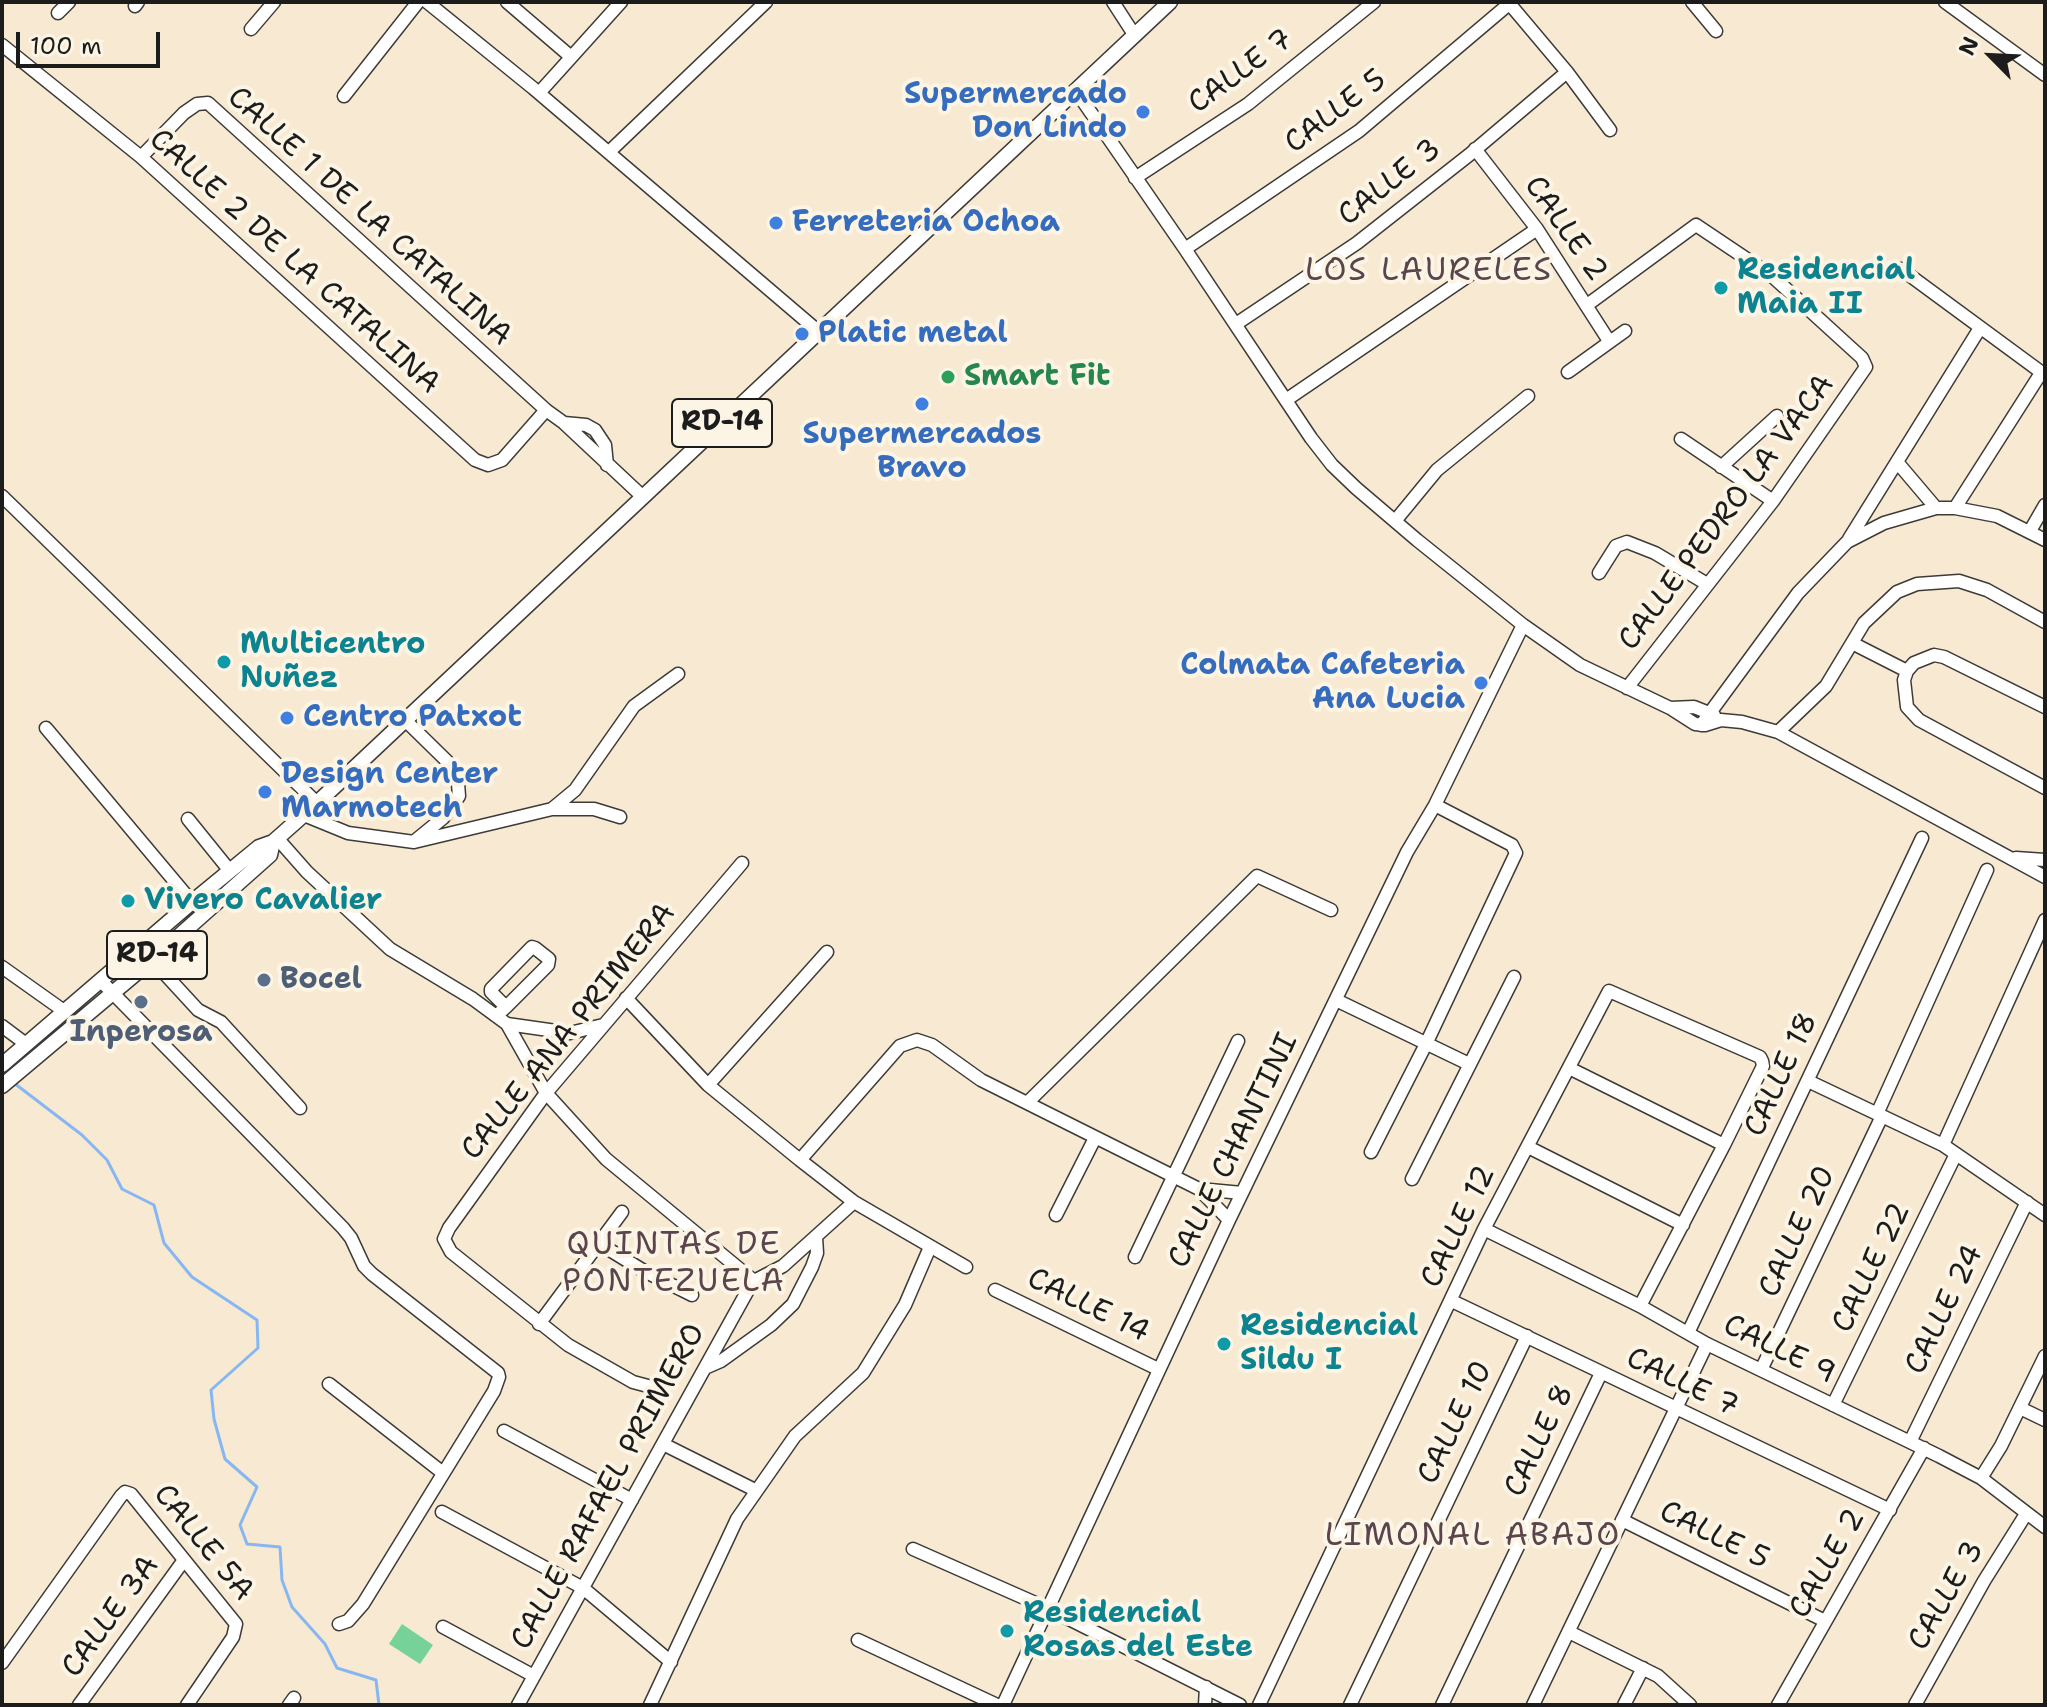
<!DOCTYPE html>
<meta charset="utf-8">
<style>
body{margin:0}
#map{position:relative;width:2047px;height:1707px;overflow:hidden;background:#f8e9d2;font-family:"Shantell Sans",sans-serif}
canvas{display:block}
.frame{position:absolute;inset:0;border:4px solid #1c1c1c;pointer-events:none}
.north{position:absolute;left:1951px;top:16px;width:80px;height:80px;-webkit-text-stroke:6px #fcf5e5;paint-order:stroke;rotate:294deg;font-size:22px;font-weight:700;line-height:32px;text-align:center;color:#1c1c1c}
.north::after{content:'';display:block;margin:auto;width:28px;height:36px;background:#1c1c1c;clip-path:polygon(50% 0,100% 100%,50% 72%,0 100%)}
.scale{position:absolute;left:16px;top:32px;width:144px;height:36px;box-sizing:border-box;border:4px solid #1c1c1c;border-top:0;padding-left:10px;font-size:24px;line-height:28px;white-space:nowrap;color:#1c1c1c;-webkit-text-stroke:6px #fcf5e5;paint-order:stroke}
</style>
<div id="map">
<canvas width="2047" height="1707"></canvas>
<div class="frame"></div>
<div class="north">N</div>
<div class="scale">100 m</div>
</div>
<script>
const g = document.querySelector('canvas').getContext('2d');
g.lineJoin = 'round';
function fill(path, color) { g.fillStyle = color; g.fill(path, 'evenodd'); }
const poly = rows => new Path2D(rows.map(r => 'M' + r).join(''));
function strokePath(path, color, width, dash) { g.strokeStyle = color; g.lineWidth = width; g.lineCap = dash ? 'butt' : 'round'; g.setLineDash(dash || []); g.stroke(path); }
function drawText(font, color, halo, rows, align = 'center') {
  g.font = font + ' "Shantell Sans",sans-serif'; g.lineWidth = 8; g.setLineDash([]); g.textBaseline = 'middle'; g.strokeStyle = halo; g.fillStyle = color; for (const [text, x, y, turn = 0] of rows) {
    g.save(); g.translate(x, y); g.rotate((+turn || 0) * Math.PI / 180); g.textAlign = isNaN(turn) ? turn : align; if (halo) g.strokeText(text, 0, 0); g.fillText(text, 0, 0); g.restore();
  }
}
fill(poly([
 [402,1624,433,1645,420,1664,389,1644]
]), '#77d299');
strokePath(poly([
 [14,1083,82,1135,107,1160,122,1189,154,1205,164,1243,192,1277,257,1320,258,1348,211,1390,214,1419,225,1459,257,1487,240,1525,247,1544,280,1547,282,1580,292,1607,325,1644,337,1668,376,1680,379,1705]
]), '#87b7f2', 3);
const minor = poly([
 [427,2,533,88,819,332],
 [507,2,570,56],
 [1113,2,1135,36],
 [1508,2,1567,72,1610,130],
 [1692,2,1716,31],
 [1945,2,2045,75],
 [135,6,138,2],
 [58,13,69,2],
 [251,29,274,2],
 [2,45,141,157,475,460,488,465,502,460,546,410],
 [1076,91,1185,249,1311,438,1332,465,1356,488,1417,540,1523,625,1580,665,1670,708,1695,724,1705,725,1721,720,1742,722,1778,732,2045,877],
 [539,93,621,2],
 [344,96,418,2],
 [1475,149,1537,229,1609,341],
 [609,152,766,2],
 [141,157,184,113,197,104,208,103,546,410,564,423,643,497],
 [1135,178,1248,104,1374,2],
 [1185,249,1359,131,1509,4],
 [1901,269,2045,375],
 [1587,305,1696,225,1772,276,1862,358,1866,367,1773,501,1627,688],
 [1236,324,1357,243,1469,155,1567,72],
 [1568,372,1625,331],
 [1286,400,1537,229],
 [564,423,586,425,595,430,605,445,607,465],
 [1681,439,1773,501],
 [1897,462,1936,508],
 [1721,467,1777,416],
 [2,496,317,803],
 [1955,508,2041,373],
 [1395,521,1437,470,1528,396],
 [2030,531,2045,505],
 [1849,539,1980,328],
 [1599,573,1616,546,1627,542,1655,553,1707,584],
 [1852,643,1907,671],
 [2045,707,1944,657,1934,655,1914,663,1907,671,1904,680,1907,707,1919,720,2045,788],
 [1670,708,1694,707,1714,715],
 [406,721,457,771,459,796,443,818,416,840],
 [1701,725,1798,593,1847,542,1884,523,1936,508,1955,508,1997,516,2045,540],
 [46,728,192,902],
 [1778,732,1826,686,1864,623,1897,592,1917,584,1959,581,1987,590,2045,622],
 [552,809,594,809,620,817],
 [304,815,348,833,414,842,552,809,575,790,634,706,678,674],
 [188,819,230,871],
 [277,838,307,872,390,949,473,999,507,1024,546,1093,606,1159,754,1281],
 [2016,858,2045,860],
 [152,960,198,1010,221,1022,300,1108],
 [2,967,64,1011],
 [100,980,343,1228,351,1238,364,1266,372,1274,498,1373,499,1377,494,1391,363,1604,348,1621,339,1624],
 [626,998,708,1085,800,1160,854,1202,966,1267],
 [1336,1000,1469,1064],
 [496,1016,506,1007,548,965,549,959,535,948,532,947,491,989,491,992,506,1007],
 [507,1024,570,1033,603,1025],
 [2,1026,26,1044],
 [1569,1068,1724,1145],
 [1808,1081,1943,1145,2045,1215],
 [708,1085,827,952],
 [1028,1102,1257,876,1331,910],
 [1877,1114,1987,870],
 [1943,1145,2045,920],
 [1528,1147,1683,1225],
 [1371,1152,1426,1044,1516,853,1512,845,1435,805],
 [800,1160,900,1046,917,1040,932,1045,981,1080,1199,1189,1229,1220],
 [1412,1179,1514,977],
 [1199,1189,1242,1193],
 [1056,1215,1095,1138],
 [1484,1229,1640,1306,1707,1344,1939,1456,1981,1478,2045,1527],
 [600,1244,644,1271,692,1295],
 [1135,1257,1238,1041],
 [995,1290,1158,1369],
 [1452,1301,1890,1510],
 [539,1324,622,1212],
 [1688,1333,1922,838],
 [705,1368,721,1361,771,1325,793,1304,812,1267,817,1253,816,1237],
 [1761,1370,1882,1116],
 [329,1384,443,1473],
 [648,1386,633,1382,568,1345,451,1252,444,1239,449,1228,546,1093,742,863],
 [1833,1405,1956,1154],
 [2020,1408,2045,1420],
 [504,1431,632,1500],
 [1910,1442,2027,1202],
 [663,1444,755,1490],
 [1981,1478,2001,1446,2045,1356],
 [442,1512,583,1588,671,1662],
 [1622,1520,1825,1621],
 [913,1549,1049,1609,1240,1705],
 [443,1627,534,1676],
 [1569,1632,1658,1676,1690,1705],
 [858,1640,997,1705],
 [2,1663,121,1496,125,1492,131,1494,236,1624,233,1637,187,1705],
 [79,1705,184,1560],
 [289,1705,294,1698],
 [518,1705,748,1290,754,1281,783,1266,854,1202],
 [650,1705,737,1519,795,1436,863,1373,905,1305,930,1247],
 [1003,1705,1229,1220,1407,852,1435,805,1523,625],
 [1205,1705,1206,1687],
 [1259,1705,1484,1229,1609,991,1760,1057,1762,1061,1763,1066,1724,1145,1640,1306],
 [1350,1705,1527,1336],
 [1442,1705,1601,1373],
 [1533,1705,1707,1344],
 [1624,1705,1643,1668],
 [1778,1705,1924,1448],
 [1915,1705,1984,1581,2026,1514]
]);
const major = poly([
 [2,1065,192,902,259,847,273,842,317,803,1170,2],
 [2,1086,152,960,270,855,273,842]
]);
strokePath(minor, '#3d3b37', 15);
strokePath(major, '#3d3b37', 17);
strokePath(minor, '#fff', 12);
strokePath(major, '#fff', 14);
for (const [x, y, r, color] of [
 [1143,112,8,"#3f7fe0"],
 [776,223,8,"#3f7fe0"],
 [1721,288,8,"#0f9aa8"],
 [802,334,8,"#3f7fe0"],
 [948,377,8,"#2e9e5b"],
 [922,404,8,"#3f7fe0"],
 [224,662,8,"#0f9aa8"],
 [1481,683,8,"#3f7fe0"],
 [287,718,8,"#3f7fe0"],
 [265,792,8,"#3f7fe0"],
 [128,901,8,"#0f9aa8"],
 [264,980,8,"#5c6f8a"],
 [141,1002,8,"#5c6f8a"],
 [1224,1344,8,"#0f9aa8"],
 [1007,1631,8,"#0f9aa8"]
]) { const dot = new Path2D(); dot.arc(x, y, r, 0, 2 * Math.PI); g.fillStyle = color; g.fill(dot); strokePath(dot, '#fcf5e5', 3); }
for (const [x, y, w] of [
 [722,423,100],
 [157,955,100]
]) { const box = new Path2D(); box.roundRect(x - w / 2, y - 24, w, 48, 6); g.fillStyle = '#fcf5e5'; g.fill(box); strokePath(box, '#1c1c1c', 2); }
drawText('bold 28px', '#1c1c1c', null, [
 ["RD-14",722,423],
 ["RD-14",157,955]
]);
drawText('30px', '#1c1c1c', '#fcf5e5', [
 ["CALLE 7",1241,72,-36],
 ["CALLE 5",1336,112,-37],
 ["CALLE 3",1390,183,-38],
 ["CALLE 1 DE LA CATALINA",369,217,42],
 ["CALLE 2",1565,229,55],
 ["CALLE 2 DE LA CATALINA",294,262,42],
 ["CALLE PEDRO LA VACA",1727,513,-53],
 ["CALLE ANA PRIMERA",569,1032,-51],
 ["CALLE 18",1782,1075,-65],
 ["CALLE CHANTINI",1234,1151,-64],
 ["CALLE 12",1459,1227,-64],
 ["CALLE 20",1798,1232,-65],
 ["CALLE 22",1872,1268,-64],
 ["CALLE 14",1088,1306,26],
 ["CALLE 24",1945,1310,-64],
 ["CALLE 9",1779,1350,26],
 ["CALLE 7",1682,1383,26],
 ["CALLE 10",1456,1423,-64],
 ["CALLE 8",1540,1441,-64],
 ["CALLE RAFAEL PRIMERO",609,1487,-61],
 ["CALLE 5",1714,1536,26],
 ["CALLE 5A",203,1543,51],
 ["CALLE 2",1828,1564,-60],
 ["CALLE 3",1947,1596,-60],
 ["CALLE 3A",111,1617,-54]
]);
drawText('bold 30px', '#366cbe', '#fcf5e5', [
 ["Supermercado",1127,95,"right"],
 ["Don Lindo",1127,129,"right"],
 ["Ferreteria Ochoa",792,223],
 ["Platic metal",818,334],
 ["Supermercados",922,435,"center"],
 ["Bravo",922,469,"center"],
 ["Colmata Cafeteria",1465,666,"right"],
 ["Ana Lucia",1465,700,"right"],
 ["Centro Patxot",303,718],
 ["Design Center",281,775],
 ["Marmotech",281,809]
], 'left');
drawText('bold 30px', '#0d838f', '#fcf5e5', [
 ["Residencial",1737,271],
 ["Maia II",1737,305],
 ["Multicentro",240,645],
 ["Nuñez",240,679],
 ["Vivero Cavalier",144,901],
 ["Residencial",1240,1327],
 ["Sildu I",1240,1361],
 ["Residencial",1023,1614],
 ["Rosas del Este",1023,1648]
], 'left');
drawText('bold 30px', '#27864d', '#fcf5e5', [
 ["Smart Fit",964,377]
], 'left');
drawText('bold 30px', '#4e5e75', '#fcf5e5', [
 ["Bocel",280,980],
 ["Inperosa",141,1033,"center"]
], 'left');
g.letterSpacing = '2px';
drawText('32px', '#5b454d', '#fcf5e5', [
 ["LOS LAURELES",1429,272],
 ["QUINTAS DE",674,1246],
 ["PONTEZUELA",674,1283],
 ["LIMONAL ABAJO",1473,1537]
]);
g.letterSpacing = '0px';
</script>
